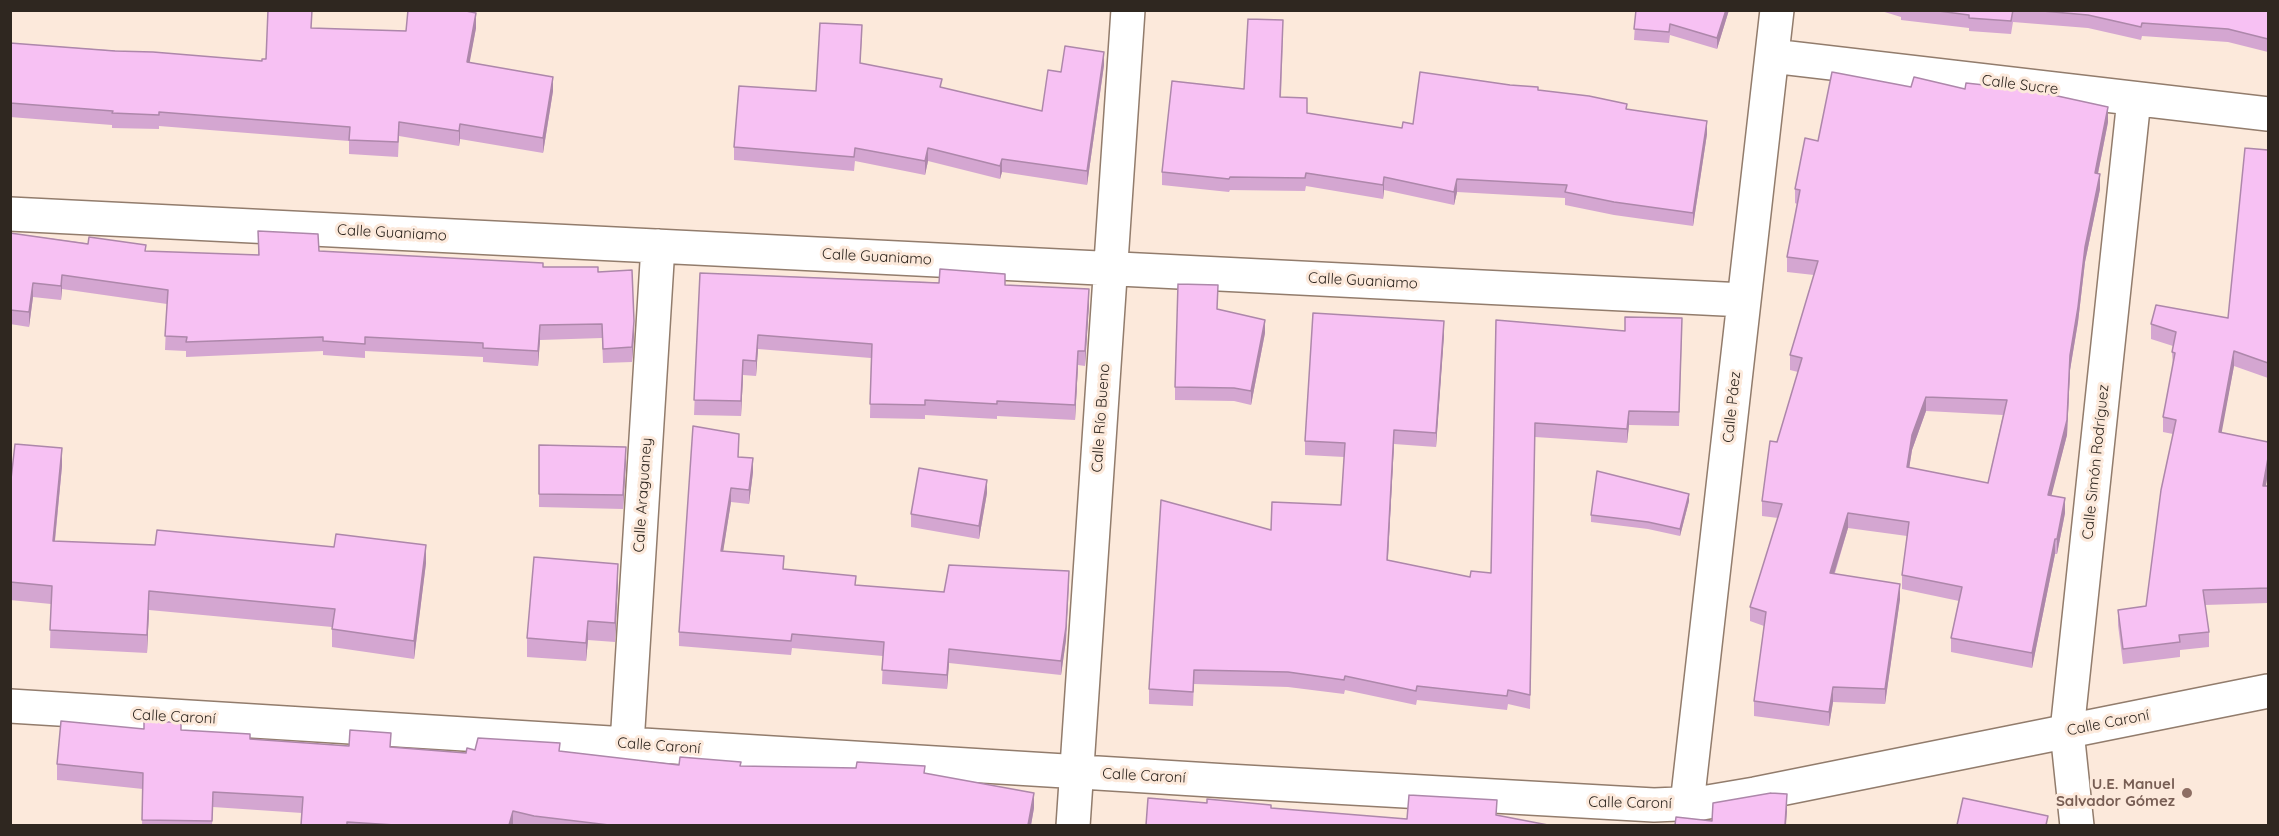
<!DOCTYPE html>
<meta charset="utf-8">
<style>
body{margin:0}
#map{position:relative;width:2279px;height:836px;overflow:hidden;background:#fce9db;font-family:Quicksand,sans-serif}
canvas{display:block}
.frame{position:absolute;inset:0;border:12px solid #2f2720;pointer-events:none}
</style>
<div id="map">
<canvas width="2279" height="836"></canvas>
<div class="frame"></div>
</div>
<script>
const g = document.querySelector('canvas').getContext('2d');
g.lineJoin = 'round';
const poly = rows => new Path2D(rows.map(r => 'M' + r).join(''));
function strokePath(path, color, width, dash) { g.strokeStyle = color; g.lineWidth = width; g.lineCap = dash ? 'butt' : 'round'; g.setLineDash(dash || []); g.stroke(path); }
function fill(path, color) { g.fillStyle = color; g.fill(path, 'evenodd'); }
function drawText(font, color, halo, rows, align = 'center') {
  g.font = font + ' Quicksand,sans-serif'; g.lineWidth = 6; g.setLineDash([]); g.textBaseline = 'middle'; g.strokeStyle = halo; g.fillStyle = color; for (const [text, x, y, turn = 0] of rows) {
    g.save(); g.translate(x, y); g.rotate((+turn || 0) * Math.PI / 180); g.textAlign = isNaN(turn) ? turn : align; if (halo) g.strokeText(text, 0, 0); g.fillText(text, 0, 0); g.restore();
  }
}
const street = poly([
 [1772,56,2268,114],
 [10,214,1744,300],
 [10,706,1227,781,1654,805,1702,803,1755,794,2268,691],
 [627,744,658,246],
 [1687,804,1777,10],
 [1073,826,1128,10],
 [2077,826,2067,731,2134,99]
]);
strokePath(street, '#927c6c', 36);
strokePath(street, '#fff', 33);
fill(poly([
 [1636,10,1729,10,1717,49,1670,35,1669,43,1634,40],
 [1878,10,2268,10,2268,52,2228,42,2142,36,2141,40,2088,28,2013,22,2011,34,1969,31,1969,28,1901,20,1901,17],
 [312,28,406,31,476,28,469,63,553,91,543,153,460,139,459,146,399,136,398,157,349,154,349,141,159,126,159,129,112,128,112,125,10,117,10,43,262,61],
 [1283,34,1281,97,1307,113,1402,128,1413,124,1538,90,1627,109,1707,134,1693,226,1614,215,1565,205,1565,198,1457,192,1454,205,1384,190,1383,199,1306,186,1305,191,1230,190,1229,192,1162,185,1162,172,1244,89],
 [862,39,860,63,942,88,1042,111,1061,72,1104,65,1087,185,1002,172,1000,179,928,161,925,175,855,161,854,171,734,160,734,147,816,91],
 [1911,87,1965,89,2108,122,2098,174,2100,189,2085,262,2078,322,2070,370,2067,435,2051,495,2065,513,2057,554,2055,554,2032,668,1951,652,1951,638,1959,601,1902,589,1902,575,1907,536,1848,528,1835,573,1900,599,1885,704,1833,702,1829,726,1754,716,1754,701,1764,626,1750,621,1750,607,1778,518,1762,516,1762,501,1777,442,1798,372,1790,370,1790,355,1814,275,1787,272,1787,257,1797,204,1795,203,1795,189,1818,141],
 [1926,411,2003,415,1988,483,1909,468,1912,450],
 [2268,150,2268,378,2234,366,2221,432,2268,473,2266,486,2268,486,2268,603,2205,605,2209,632,2209,647,2180,650,2180,657,2123,664,2118,625,2118,610,2146,606,2173,434,2163,432,2163,417,2173,367,2172,352,2173,346,2151,339,2151,324,2228,318],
 [258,231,319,251,598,272,634,335,632,362,603,363,602,338,540,340,538,366,483,362,483,357,365,351,365,358,323,355,323,351,186,357,186,351,165,350,167,304,62,289,61,300,33,297,29,327,10,324,10,233,146,251,258,255],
 [700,273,1005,285,1089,304,1085,366,1078,365,1075,420,997,416,997,419,925,415,925,419,870,418,871,358,758,349,756,376,743,375,741,416,694,415],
 [1496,320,1625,331,1682,332,1679,426,1629,425,1627,443,1535,437,1530,709,1508,704,1507,710,1417,700,1416,705,1345,690,1344,694,1288,687,1194,684,1193,706,1149,704,1149,689,1271,530,1341,505,1344,457,1305,455,1305,441,1444,335,1436,447,1394,444,1388,560,1470,577,1491,573],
 [1265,333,1251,405,1234,401,1175,400,1175,387],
 [539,445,626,460,623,509,539,507],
 [738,457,753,472,749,504,731,502,723,551,784,569,856,585,944,592,1069,584,1066,640,1061,675,949,663,947,689,882,684,883,656,792,648,791,655,679,646,679,632],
 [62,466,55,541,426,563,414,659,332,647,332,627,149,610,147,653,50,648,51,604,10,600,10,488],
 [987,493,979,539,911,527,911,514],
 [1689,501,1680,536,1648,529,1591,522,1591,515],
 [618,582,615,642,588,640,586,661,527,657,527,638],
 [144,729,250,739,349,746,391,747,466,753,475,750,560,751,679,765,741,766,925,774,1034,808,1031,825,301,825,302,813,213,807,212,825,142,825,143,789,57,780,57,764]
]), '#d4a6d1');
fill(poly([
 [1726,10,1729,10,1717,49,1717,38],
 [476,13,476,28,467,77,467,62],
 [1104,52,1104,65,1087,185,1087,171],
 [553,77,553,91,543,153,543,138],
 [2108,107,2108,122,2095,188,2095,173],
 [1707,121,1707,134,1693,226,1693,213],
 [460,124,460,139,459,146,459,131],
 [928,148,928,161,925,175,925,161],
 [1002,159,1002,172,1000,179,1000,166],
 [2100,174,2100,189,2085,262,2078,322,2070,370,2067,435,2048,509,2048,495,2085,247],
 [1384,177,1384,190,1383,199,1383,185],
 [1457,179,1457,192,1454,205,1454,192],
 [62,275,62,289,61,300,61,286],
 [33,283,33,297,29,327,29,312],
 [1089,289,1089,304,1085,366,1085,351],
 [1265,320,1265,333,1251,405,1251,391],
 [634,321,634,335,632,362,632,347],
 [1444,321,1444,335,1436,447,1436,433],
 [540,325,540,340,538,366,538,351],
 [758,335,758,349,756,376,756,361],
 [1078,351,1078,365,1075,420,1075,405],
 [2234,351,2234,366,2219,447,2219,432],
 [743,360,743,375,741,416,741,401],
 [1926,397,1926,411,1912,450,1907,482,1907,467,1912,435],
 [1629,411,1629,425,1627,443,1627,429],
 [1394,430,1394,444,1387,574,1387,560],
 [626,447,626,460,623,509,623,495],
 [62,448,62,466,53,559,53,541],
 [753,458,753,472,749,504,749,490],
 [2268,458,2268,473,2263,501,2263,486],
 [987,480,987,493,979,539,979,526],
 [731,488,731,502,721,565,721,551],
 [1689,494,1689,501,1680,536,1680,529],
 [2065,498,2065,513,2057,554,2057,539],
 [1848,513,1848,528,1830,587,1830,573],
 [2055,539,2055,554,2032,668,2032,653],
 [426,545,426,563,414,659,414,641],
 [618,564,618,582,615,642,615,623],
 [1069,571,1066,640,1061,675,1061,661],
 [1900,584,1900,599,1885,704,1885,689],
 [149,591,149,610,147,653,147,635],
 [588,621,588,640,586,661,586,643],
 [949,649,949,663,947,689,947,675],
 [1833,687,1833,702,1829,726,1829,712],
 [1034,793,1034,808,1031,825,1028,825],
 [1787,794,1787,811,1786,825,1785,825],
 [513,811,513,825,509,825]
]), '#ad87aa');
const building = poly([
 [268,10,312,10,311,28,406,31,408,10,461,10,476,13,467,62,553,77,543,138,460,124,459,131,399,122,398,142,349,140,350,127,159,112,159,115,112,113,113,111,10,103,10,43,115,51,153,52,262,61,262,59,266,59,268,10],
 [1636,10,1726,10,1717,38,1670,24,1669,32,1634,29,1636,10],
 [1931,10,2013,10,2011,21,1969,18,1969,15,1931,10],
 [2031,10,2268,10,2268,39,2228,29,2142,23,2141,27,2088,15,2031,10],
 [1248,19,1283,20,1280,97,1307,98,1307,113,1402,128,1403,122,1413,124,1420,72,1510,85,1538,87,1538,90,1589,96,1627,104,1626,109,1707,121,1693,213,1614,202,1565,192,1567,185,1457,179,1454,192,1384,177,1383,185,1306,173,1305,178,1230,177,1229,179,1162,172,1172,81,1244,89,1248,19],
 [820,23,862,25,860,63,942,79,940,87,1042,111,1048,70,1061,72,1065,46,1104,52,1087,171,1002,159,1000,166,928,148,925,161,855,148,854,157,734,147,739,86,816,91,820,23],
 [1832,72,1911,87,1914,77,1965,89,1966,83,2030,90,2108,107,2095,173,2100,174,2085,247,2078,307,2070,355,2067,420,2048,495,2065,498,2057,539,2055,539,2032,653,1951,638,1962,587,1902,575,1909,522,1848,513,1830,573,1900,584,1885,689,1833,687,1829,712,1754,701,1766,612,1750,607,1782,504,1762,501,1770,441,1777,442,1802,358,1790,355,1818,261,1787,257,1800,190,1795,189,1805,138,1818,141,1832,72],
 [1926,397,2007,400,1988,483,1907,467,1912,435,1926,397],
 [2245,148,2268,150,2268,363,2234,351,2219,432,2268,442,2268,458,2263,486,2268,486,2268,588,2203,590,2209,632,2179,635,2180,642,2123,649,2118,610,2146,606,2161,490,2176,420,2163,417,2175,353,2172,352,2176,332,2151,324,2156,305,2228,318,2245,148],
 [258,231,318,234,319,251,543,263,543,267,598,267,598,272,632,270,634,321,632,347,603,349,602,324,540,325,538,351,483,348,483,343,365,337,365,344,323,341,323,337,186,342,187,337,165,336,168,290,62,275,61,286,33,283,29,312,10,310,10,233,88,244,89,237,146,245,145,251,259,255,258,231],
 [940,269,1005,274,1005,285,1089,289,1085,351,1078,351,1075,405,997,401,997,404,925,400,925,405,870,404,872,344,758,335,756,361,743,360,741,401,694,400,700,273,939,283,940,269],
 [1178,284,1218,285,1217,309,1265,320,1251,391,1234,388,1175,387,1178,284],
 [1313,313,1444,321,1436,433,1394,430,1387,560,1470,577,1471,571,1491,573,1496,320,1625,331,1625,317,1682,318,1679,412,1629,411,1627,429,1535,423,1530,695,1508,690,1507,696,1417,686,1416,691,1345,676,1344,680,1288,672,1194,670,1193,692,1149,689,1161,500,1271,530,1272,502,1341,505,1345,443,1305,441,1313,313],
 [693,426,739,434,738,457,753,458,749,490,731,488,721,551,784,556,783,569,856,576,855,585,944,592,949,565,1069,571,1066,627,1061,661,949,649,947,675,882,670,884,642,792,634,791,641,679,632,693,426],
 [15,444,62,448,53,541,155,545,157,530,334,547,336,534,426,545,414,641,332,629,335,609,149,591,147,635,50,630,52,586,10,582,10,488,15,444],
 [539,445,626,447,623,495,539,494,539,445],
 [919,468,987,480,979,526,911,514,919,468],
 [1597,471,1689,494,1680,529,1648,522,1591,515,1597,471],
 [534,557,618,564,615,623,588,621,586,643,527,638,534,557],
 [61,721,144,729,144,722,181,722,181,730,250,734,250,739,349,746,350,730,391,733,390,747,466,753,467,748,475,750,478,738,560,743,559,751,679,765,680,757,741,762,740,766,856,768,857,762,925,766,924,773,1034,793,1028,825,609,825,534,816,513,811,509,825,395,825,347,822,347,825,301,825,303,797,213,792,212,821,142,820,143,773,57,764,61,721],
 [1771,793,1787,794,1785,825,1675,825,1676,817,1712,821,1713,803,1771,793],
 [1409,795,1497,800,1496,815,1548,825,1146,825,1148,798,1207,803,1207,799,1271,805,1271,808,1407,819,1409,795],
 [1963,798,2048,816,2046,825,1957,825,1963,798]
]);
fill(building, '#f7c1f3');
strokePath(building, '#ad87aa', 1.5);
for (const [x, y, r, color] of [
 [2187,793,6,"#8d6e63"]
]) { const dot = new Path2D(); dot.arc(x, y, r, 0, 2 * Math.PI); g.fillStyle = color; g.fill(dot); strokePath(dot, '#fce9db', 2); }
drawText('15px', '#2f2720', '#fce9db', [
 ["Calle Sucre",2020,85,7],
 ["Calle Guaniamo",392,233,3],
 ["Calle Guaniamo",877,257,3],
 ["Calle Guaniamo",1363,281,3],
 ["Calle Páez",1732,407,-84],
 ["Calle Río Bueno",1101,418,-86],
 ["Calle Simón Rodríguez",2096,462,-84],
 ["Calle Araguaney",643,495,-86],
 ["Calle Caroní",174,717,3],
 ["Calle Caroní",2108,723,-11],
 ["Calle Caroní",659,746,4],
 ["Calle Caroní",1144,776,3],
 ["Calle Caroní",1630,803,1]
]);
drawText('bold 15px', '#785e54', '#fce9db', [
 ["U.E. Manuel",2175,784],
 ["Salvador Gómez",2175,801]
], 'right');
</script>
